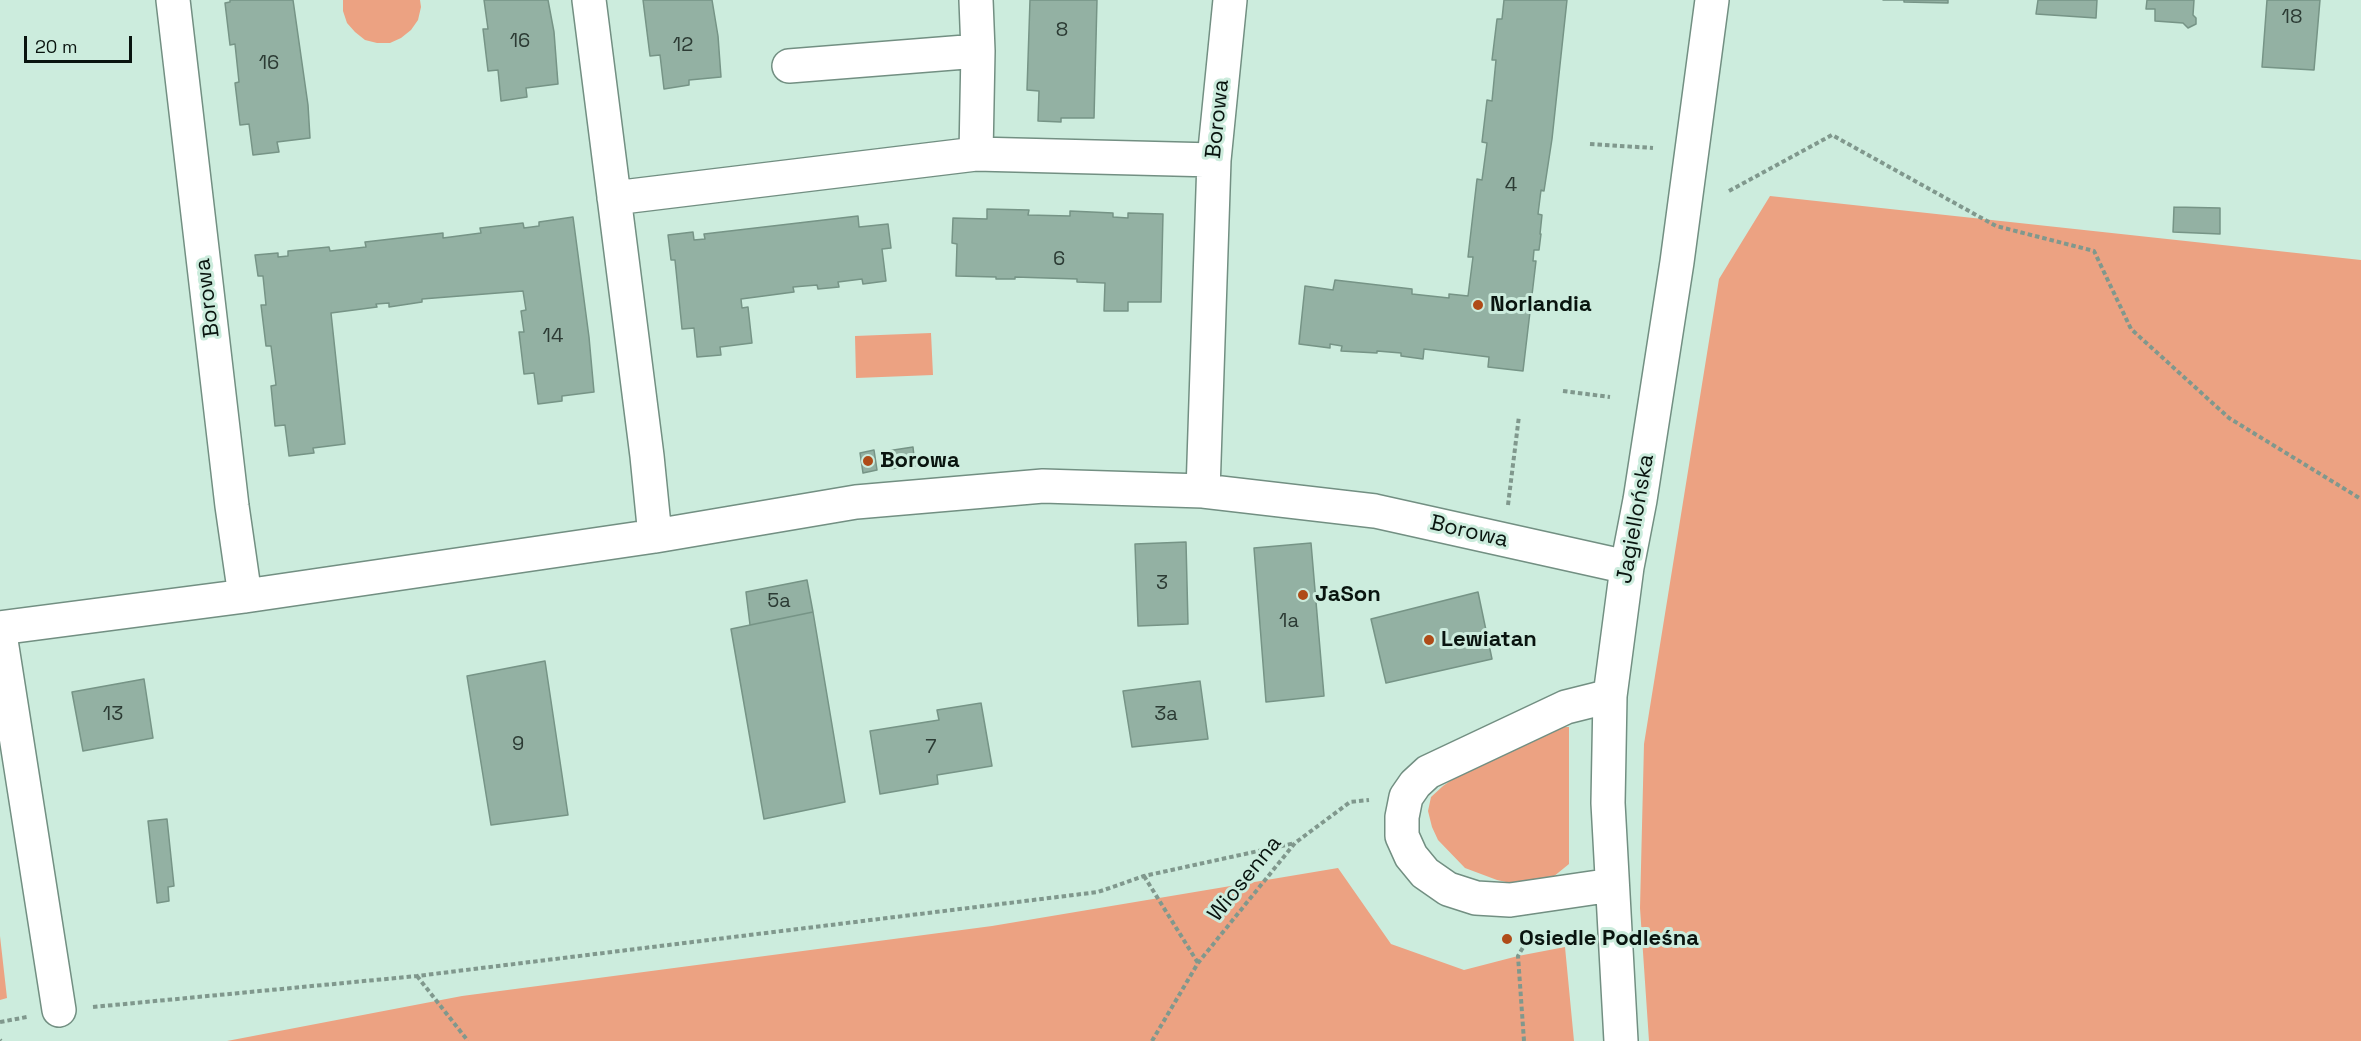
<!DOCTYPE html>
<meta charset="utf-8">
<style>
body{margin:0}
#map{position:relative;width:2361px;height:1041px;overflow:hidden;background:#ccecdd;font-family:"Space Grotesk",sans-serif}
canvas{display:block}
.scale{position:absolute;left:24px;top:36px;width:108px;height:27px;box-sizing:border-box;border:3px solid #09140f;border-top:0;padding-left:8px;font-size:18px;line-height:21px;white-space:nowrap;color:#09140f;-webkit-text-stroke:4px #ccecdd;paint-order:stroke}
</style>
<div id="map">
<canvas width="2361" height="1041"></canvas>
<div class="scale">20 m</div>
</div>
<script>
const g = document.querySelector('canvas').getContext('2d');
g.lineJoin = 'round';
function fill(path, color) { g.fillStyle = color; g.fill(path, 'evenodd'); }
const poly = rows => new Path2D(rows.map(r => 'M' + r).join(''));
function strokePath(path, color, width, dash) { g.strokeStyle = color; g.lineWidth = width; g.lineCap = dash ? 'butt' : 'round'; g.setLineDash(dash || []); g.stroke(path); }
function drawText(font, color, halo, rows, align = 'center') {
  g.font = font + ' "Space Grotesk",sans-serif'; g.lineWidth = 6; g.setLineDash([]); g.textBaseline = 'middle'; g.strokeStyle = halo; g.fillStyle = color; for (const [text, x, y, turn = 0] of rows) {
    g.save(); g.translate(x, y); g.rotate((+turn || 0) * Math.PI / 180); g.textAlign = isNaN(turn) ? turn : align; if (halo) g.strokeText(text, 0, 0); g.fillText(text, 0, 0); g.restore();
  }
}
fill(poly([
 [343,0,420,0,421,7,418,20,411,30,401,38,390,43,377,43,365,40,355,32,347,23,343,11],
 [1770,196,2361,260,2361,1041,1649,1041,1640,908,1644,744,1719,279],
 [931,333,933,375,856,378,855,336],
 [1559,727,1569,727,1569,864,1553,877,1520,885,1497,880,1465,868,1438,840,1432,827,1428,811,1431,797,1443,786,1456,777,1544,731],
 [1338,868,1391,944,1464,970,1518,956,1565,947,1574,1041,227,1041,462,996,992,926],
 [0,936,7,998,0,1000]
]), '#eca282');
const building = poly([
 [230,0,293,0,308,105,310,138,277,142,279,152,253,155,249,124,240,125,235,83,239,82,235,44,230,45,225,3,230,2,230,0],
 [484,0,548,0,554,32,558,84,526,88,527,97,501,101,498,70,488,71,483,29,488,29,484,0],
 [643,0,712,0,718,36,721,77,689,80,689,85,664,89,660,55,650,56,643,0],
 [1030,0,1097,0,1094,118,1061,118,1061,122,1038,121,1039,91,1027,90,1030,0],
 [1504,0,1567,0,1552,139,1544,191,1541,190,1538,214,1542,215,1540,234,1541,234,1539,250,1534,250,1533,261,1536,261,1523,371,1488,367,1489,357,1424,349,1423,359,1401,356,1401,353,1377,351,1377,353,1341,351,1342,346,1330,344,1330,348,1299,344,1305,286,1333,290,1335,280,1412,289,1412,294,1449,298,1449,294,1468,296,1473,257,1468,257,1477,179,1482,180,1487,143,1482,142,1487,100,1492,101,1496,60,1492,60,1497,19,1502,19,1504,0],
 [1883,0,1948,0,1948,3,1904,2,1904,0,1883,0],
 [2038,0,2097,0,2096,18,2036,14,2038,0],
 [2147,0,2194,0,2193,15,2196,18,2196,24,2188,28,2183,23,2155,21,2155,9,2146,9,2147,0],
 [2267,0,2320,0,2314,70,2262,67,2267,0],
 [2174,207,2220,208,2220,234,2173,232,2174,207],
 [987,209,1029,210,1028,215,1070,216,1070,211,1113,213,1113,217,1128,218,1128,213,1163,214,1161,302,1128,302,1128,311,1104,311,1105,283,1077,282,1077,279,1015,277,1015,279,996,279,996,277,956,276,957,244,952,243,953,218,987,219,987,209],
 [858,216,859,227,888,224,891,248,882,249,886,281,863,284,862,279,838,282,839,287,818,289,817,285,793,287,794,292,741,299,742,308,748,307,752,343,720,347,721,355,697,357,694,328,682,329,675,260,671,260,668,235,693,232,694,240,705,239,704,234,858,216],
 [573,217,589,337,594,392,562,396,562,401,538,404,534,373,524,374,519,332,524,332,521,311,526,310,523,291,422,299,422,302,389,307,389,303,376,304,377,307,331,313,345,444,313,448,314,453,289,456,285,425,275,426,271,386,276,385,271,346,266,346,261,305,266,305,263,276,258,276,255,255,278,253,278,257,288,256,288,251,329,247,330,251,366,247,365,242,443,233,443,238,481,233,480,228,523,223,524,228,539,226,539,222,573,217],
 [913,447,915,466,889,469,887,451,913,447],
 [874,450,877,470,863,473,860,453,874,450],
 [1186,542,1188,624,1138,626,1135,544,1186,542],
 [1311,543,1324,696,1266,702,1254,548,1311,543],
 [807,580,813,612,750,625,746,592,807,580],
 [1478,592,1492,659,1386,683,1371,619,1478,592],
 [813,612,845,802,764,819,731,629,813,612],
 [545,661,568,815,491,825,467,676,545,661],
 [144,679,153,738,83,751,72,692,144,679],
 [1200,681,1208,739,1132,747,1123,691,1200,681],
 [981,703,992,766,937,775,938,784,880,794,870,731,939,720,937,710,981,703],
 [167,819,174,886,168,887,169,901,157,903,148,821,167,819]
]);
fill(building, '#93b1a3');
strokePath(building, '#769486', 1.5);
const minor = poly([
 [173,0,232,506,245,596],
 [589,0,647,456,655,536],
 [789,66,978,51],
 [976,154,978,51,976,0],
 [614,198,976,154,1214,160],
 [1203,491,1214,160,1230,0],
 [0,628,245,596,655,536,856,502,1043,486,1203,491,1375,511,1627,567],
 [0,634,59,1010],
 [1610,696,1566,707,1428,772,1415,784,1406,797,1402,817,1402,836,1411,856,1425,873,1448,889,1476,898,1510,900,1612,885],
 [1621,1041,1608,803,1610,696,1627,567,1640,500,1677,262,1712,0]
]);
strokePath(minor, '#728f82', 36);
strokePath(poly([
 [1590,144,1653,148],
 [1729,191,1832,135,1996,226,2094,251,2131,329,2229,418,2361,499],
 [1563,391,1610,397],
 [1508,505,1519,416],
 [1144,876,1198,963],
 [417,976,468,1041],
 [93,1007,417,976,1098,892,1144,876,1295,843],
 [0,1022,27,1017],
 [0,1040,1,1041],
 [1152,1041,1198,963,1295,843,1350,802,1369,800],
 [1524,1041,1518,956,1532,932]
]), '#80988d', 4, [4.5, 3]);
strokePath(minor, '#fff', 33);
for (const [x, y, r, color] of [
 [1478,305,6,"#af4b18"],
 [868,461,6,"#af4b18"],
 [1303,595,6,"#af4b18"],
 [1429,640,6,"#af4b18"],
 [1507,939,6,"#af4b18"]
]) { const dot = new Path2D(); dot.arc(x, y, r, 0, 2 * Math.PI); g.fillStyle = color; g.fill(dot); strokePath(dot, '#ccecdd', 2); }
drawText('20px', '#2c3b34', null, [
 ["18",2292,18],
 ["8",1062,31],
 ["16",520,42],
 ["12",683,46],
 ["16",269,64],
 ["4",1511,186],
 ["6",1059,260],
 ["14",553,337],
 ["3",1162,584],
 ["5a",779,602],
 ["1a",1289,622],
 ["13",113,715],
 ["3a",1166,715],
 ["9",518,745],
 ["7",931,748]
]);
drawText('22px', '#09140f', '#ccecdd', [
 ["Borowa",1218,119,-84],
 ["Borowa",208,298,-97],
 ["Jagiellońska",1636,519,-80],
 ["Borowa",1469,532,13],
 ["Wiosenna",1245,879,-51]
]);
drawText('bold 22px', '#09140f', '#ccecdd', [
 ["Norlandia",1490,305],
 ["Borowa",880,461],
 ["JaSon",1315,595],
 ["Lewiatan",1441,640],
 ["Osiedle Podleśna",1519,939]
], 'left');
</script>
